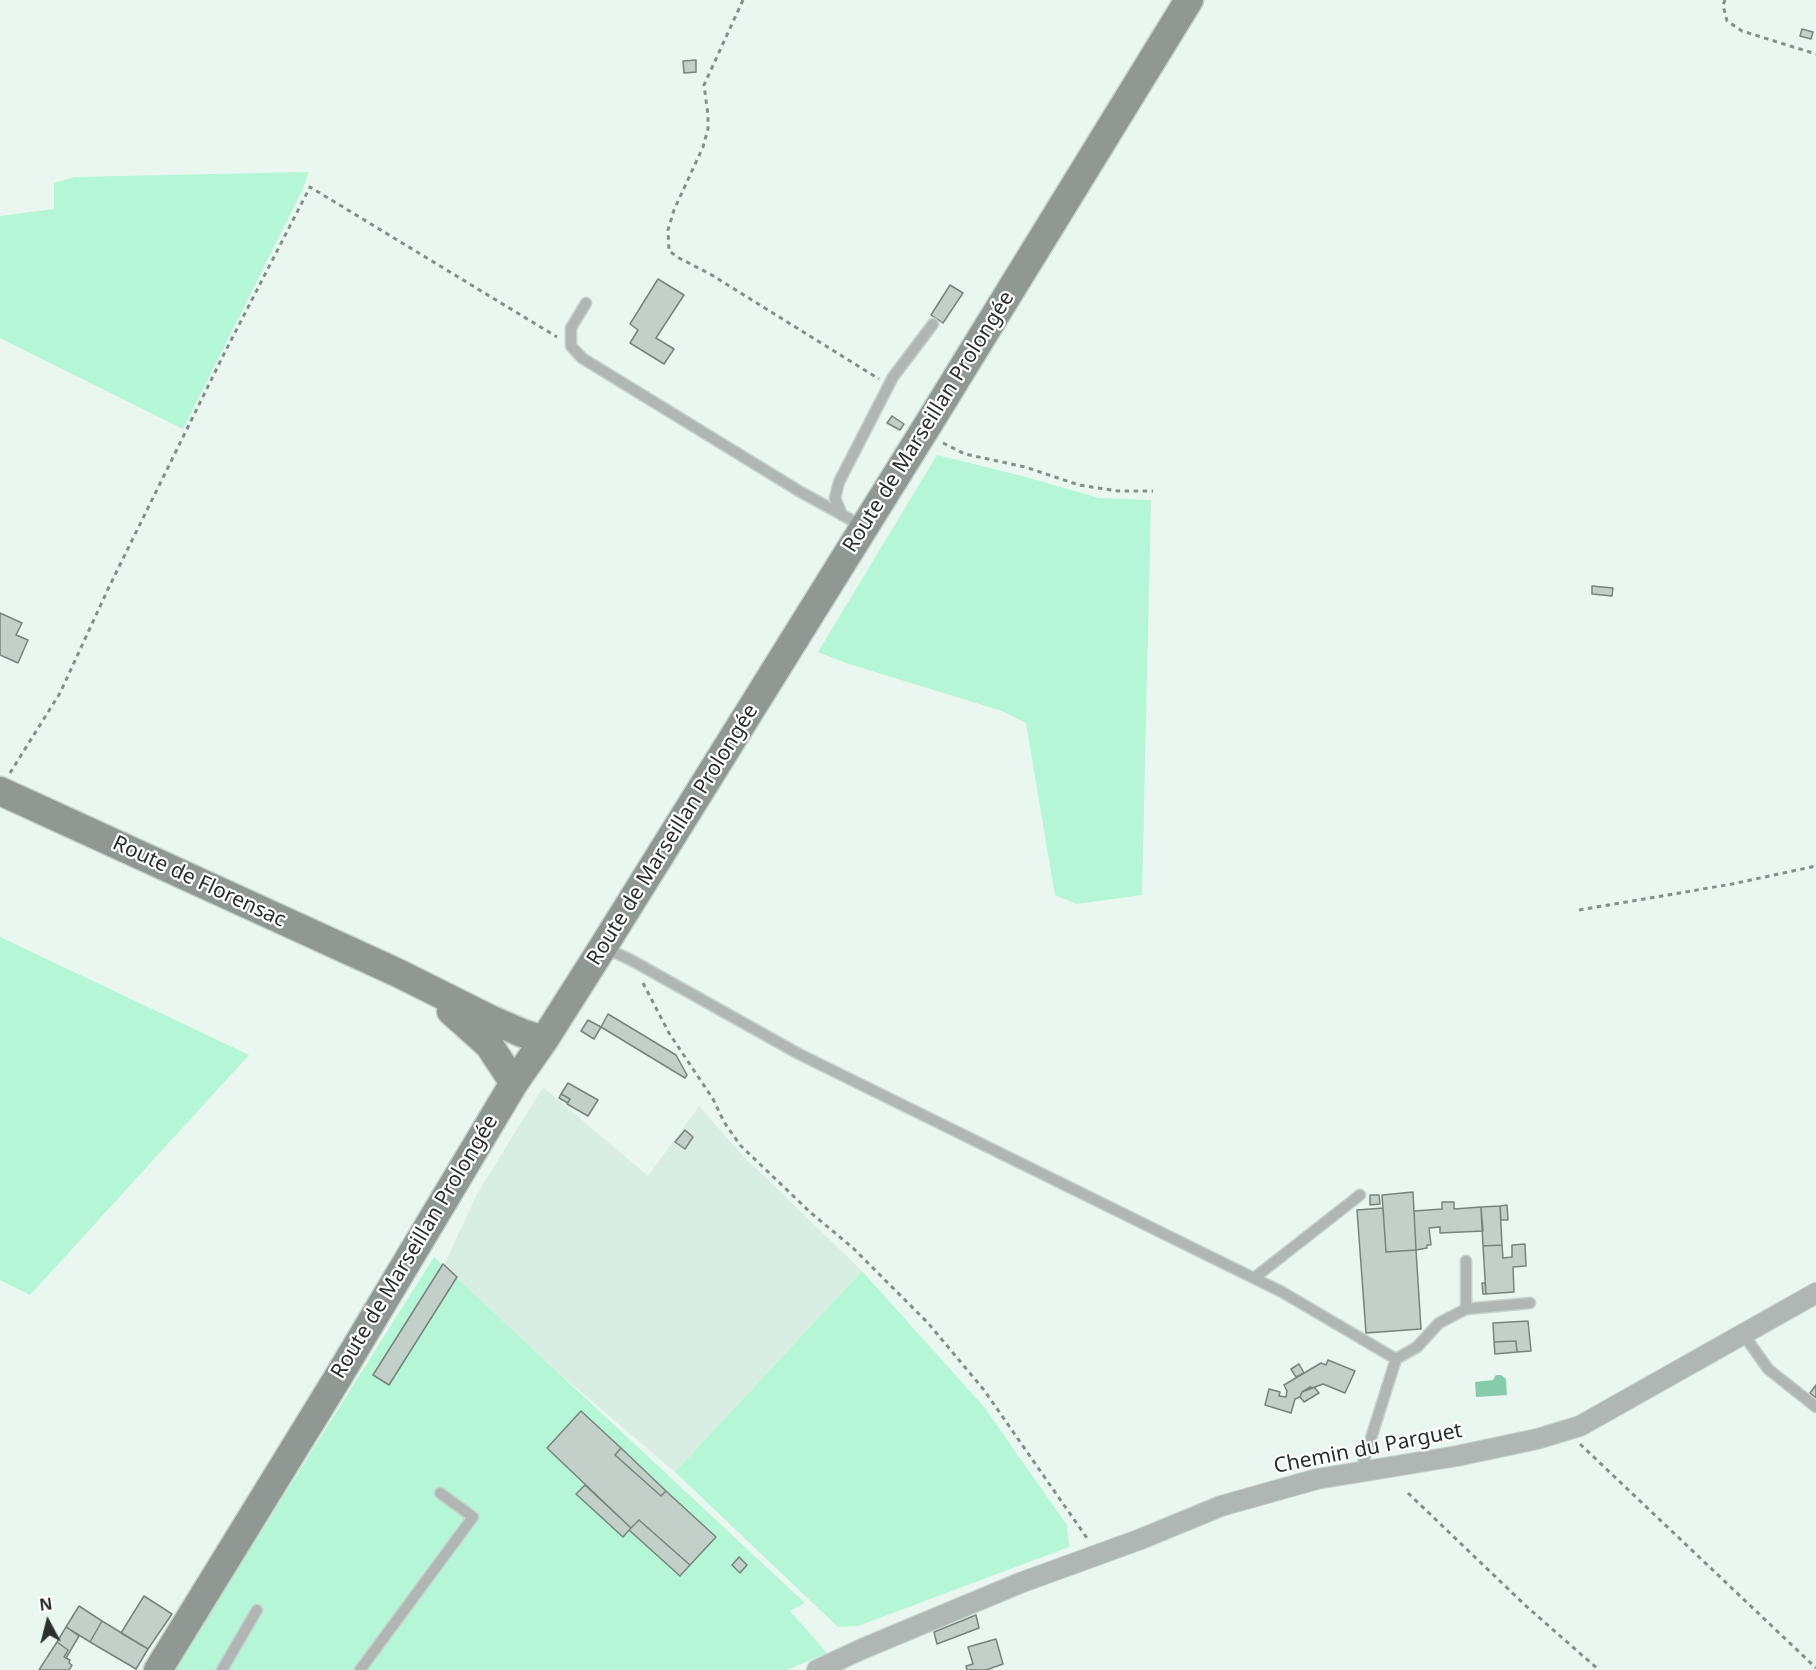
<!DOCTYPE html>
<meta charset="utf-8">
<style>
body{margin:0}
#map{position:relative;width:1816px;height:1670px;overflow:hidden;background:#e9f7f0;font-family:"Noto Sans",sans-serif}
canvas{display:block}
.north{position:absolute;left:18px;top:1592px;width:60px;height:60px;-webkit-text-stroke:4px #fff;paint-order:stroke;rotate:353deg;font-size:16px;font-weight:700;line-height:24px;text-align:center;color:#292f2c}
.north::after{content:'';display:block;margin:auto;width:21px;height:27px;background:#292f2c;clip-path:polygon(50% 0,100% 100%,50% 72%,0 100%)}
</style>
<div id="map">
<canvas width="1816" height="1670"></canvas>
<div class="north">N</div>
</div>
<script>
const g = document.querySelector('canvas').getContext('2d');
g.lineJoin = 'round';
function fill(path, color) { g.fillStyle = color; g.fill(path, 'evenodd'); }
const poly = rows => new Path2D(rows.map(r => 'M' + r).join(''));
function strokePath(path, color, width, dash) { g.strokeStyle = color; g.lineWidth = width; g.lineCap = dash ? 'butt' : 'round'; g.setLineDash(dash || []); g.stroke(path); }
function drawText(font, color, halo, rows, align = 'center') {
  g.font = font + ' "Noto Sans",sans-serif'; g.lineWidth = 4.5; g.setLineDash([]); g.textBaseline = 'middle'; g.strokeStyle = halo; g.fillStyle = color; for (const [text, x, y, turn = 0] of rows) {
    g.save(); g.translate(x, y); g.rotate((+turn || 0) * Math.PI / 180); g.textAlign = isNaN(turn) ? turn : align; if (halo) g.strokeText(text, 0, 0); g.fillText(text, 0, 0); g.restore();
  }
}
fill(poly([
 [543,1087,648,1176,699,1106,743,1156,862,1271,675,1472,560,1374,443,1267,477,1194]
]), '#d8eee3');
fill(poly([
 [308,172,303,189,183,429,0,338,0,216,54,209,54,183,75,177],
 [937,455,1026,477,1099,498,1151,500,1142,895,1077,904,1055,895,1026,723,1002,711,846,663,818,652],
 [0,937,249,1055,30,1295,0,1280],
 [434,1257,805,1603,790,1611,827,1653,787,1670,174,1670],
 [862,1271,984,1407,1067,1525,1069,1547,858,1626,838,1627,675,1472]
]), '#b5f6d7');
fill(poly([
 [1496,1375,1501,1375,1506,1379,1507,1395,1476,1397,1475,1382,1493,1380]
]), '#86cbac');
const building = poly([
 [1802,29,1813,32,1811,39,1800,36,1802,29],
 [696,60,696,72,684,73,683,61,696,60],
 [658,279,684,295,656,338,674,349,664,364,630,343,638,330,630,324,658,279],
 [950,285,963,293,943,323,931,315,950,285],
 [892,416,904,424,900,430,887,423,892,416],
 [1592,586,1613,588,1612,596,1592,594,1592,586],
 [0,613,22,623,16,635,28,640,18,663,0,655,0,613],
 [608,1014,676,1055,687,1075,685,1078,601,1027,608,1014],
 [588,1020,601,1027,594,1039,581,1031,588,1020],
 [568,1083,598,1100,588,1116,567,1104,570,1099,561,1094,568,1083],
 [561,1094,570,1099,568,1103,559,1098,561,1094],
 [685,1130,693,1137,685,1149,675,1142,685,1130],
 [1413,1192,1416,1250,1386,1252,1382,1195,1413,1192],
 [1370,1195,1379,1195,1380,1204,1370,1205,1370,1195],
 [1442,1202,1454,1202,1454,1209,1481,1207,1483,1231,1440,1233,1440,1227,1429,1228,1431,1245,1427,1245,1427,1248,1416,1250,1414,1211,1442,1209,1442,1202],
 [1507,1205,1508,1220,1501,1220,1500,1206,1507,1205],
 [1500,1206,1502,1245,1483,1246,1481,1207,1500,1206],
 [1383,1208,1386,1252,1416,1250,1421,1329,1366,1333,1357,1210,1383,1208],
 [1525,1244,1526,1266,1513,1267,1514,1292,1486,1294,1483,1246,1502,1245,1503,1258,1512,1257,1512,1245,1525,1244],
 [443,1264,457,1277,389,1385,373,1375,443,1264],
 [1482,1283,1485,1283,1486,1294,1483,1294,1482,1283],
 [1528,1321,1531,1351,1517,1352,1516,1341,1494,1342,1493,1323,1528,1321],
 [1516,1341,1517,1352,1495,1354,1494,1342,1516,1341],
 [1328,1360,1355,1371,1345,1393,1323,1384,1302,1392,1300,1397,1295,1399,1291,1413,1265,1405,1269,1389,1280,1392,1279,1396,1286,1397,1287,1391,1284,1385,1321,1363,1326,1365,1328,1360],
 [1299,1364,1304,1373,1296,1377,1291,1369,1299,1364],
 [1816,1385,1816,1398,1810,1393,1816,1385],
 [1310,1387,1315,1388,1319,1393,1304,1402,1300,1397,1302,1392,1310,1387],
 [581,1411,621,1448,615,1455,661,1496,666,1491,716,1537,690,1565,639,1520,631,1528,547,1448,581,1411],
 [621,1448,666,1491,661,1496,615,1455,621,1448],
 [585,1485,631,1528,623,1537,576,1494,585,1485],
 [639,1520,690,1565,680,1576,629,1530,639,1520],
 [739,1557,747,1565,740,1573,732,1565,739,1557],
 [144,1596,172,1614,148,1649,121,1633,144,1596],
 [79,1606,102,1621,90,1642,66,1627,79,1606],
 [976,1615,979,1628,937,1644,934,1632,976,1615],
 [102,1621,148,1649,136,1669,90,1642,102,1621],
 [66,1627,79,1636,66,1658,64,1657,68,1650,57,1642,66,1627],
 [996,1639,1003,1664,986,1670,967,1670,966,1666,973,1664,968,1647,996,1639],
 [57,1642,68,1650,64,1657,70,1660,69,1663,72,1665,69,1670,39,1670,57,1642]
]);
fill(building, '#c2d0c9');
strokePath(building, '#77847d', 1.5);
const lane = poly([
 [586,303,571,328,571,346,582,358,799,491,864,527],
 [842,515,835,498,839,482,893,377,933,324],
 [603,947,631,960,799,1054,1282,1292,1396,1359,1360,1473],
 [1254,1278,1360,1195],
 [1466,1309,1530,1303],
 [1744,1335,1768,1369,1816,1407],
 [1396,1359,1417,1347,1439,1323,1466,1309,1466,1261],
 [222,1670,257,1610],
 [360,1670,473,1517,440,1493]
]);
const street = poly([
 [817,1670,862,1649,1020,1583,1141,1539,1221,1506,1317,1479,1457,1456,1537,1439,1580,1426,1816,1293]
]);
const secondary = poly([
 [0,791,398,973,492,1020,522,1033,544,1040],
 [451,1011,489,1045,514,1083],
 [158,1670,337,1379,514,1083,544,1040,603,947,929,423,1189,0]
]);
strokePath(lane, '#c6d3cd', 13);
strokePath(street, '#c6d3cd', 22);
strokePath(secondary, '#c6d3cd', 31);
strokePath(poly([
 [743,0,704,85,708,115,708,129,703,147,674,210,668,230,669,251,679,258,710,274,879,379],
 [1725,0,1723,5,1727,21,1742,31,1816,54],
 [943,443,965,454,1025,467,1079,485,1118,491,1153,491],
 [10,773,60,693,109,587,224,354,310,187,557,337],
 [1579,910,1732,884,1816,866],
 [643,983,669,1033,713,1099,724,1122,740,1145,810,1212,853,1248,928,1323,984,1390,1089,1541],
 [1580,1444,1816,1668],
 [1408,1493,1526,1606,1599,1670]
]), '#858f8a', 3, [4.5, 4.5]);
strokePath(lane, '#b0b6b3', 10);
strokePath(street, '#b0b6b3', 20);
strokePath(secondary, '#8f9893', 28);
drawText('21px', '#292f2c', '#fff', [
 ["Route de Marseillan Prolongée",929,422,-58],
 ["Route de Marseillan Prolongée",673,835,-58],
 ["Route de Florensac",199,882,25],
 ["Route de Marseillan Prolongée",415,1247,-59],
 ["Chemin du Parguet",1368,1449,-11]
]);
</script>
